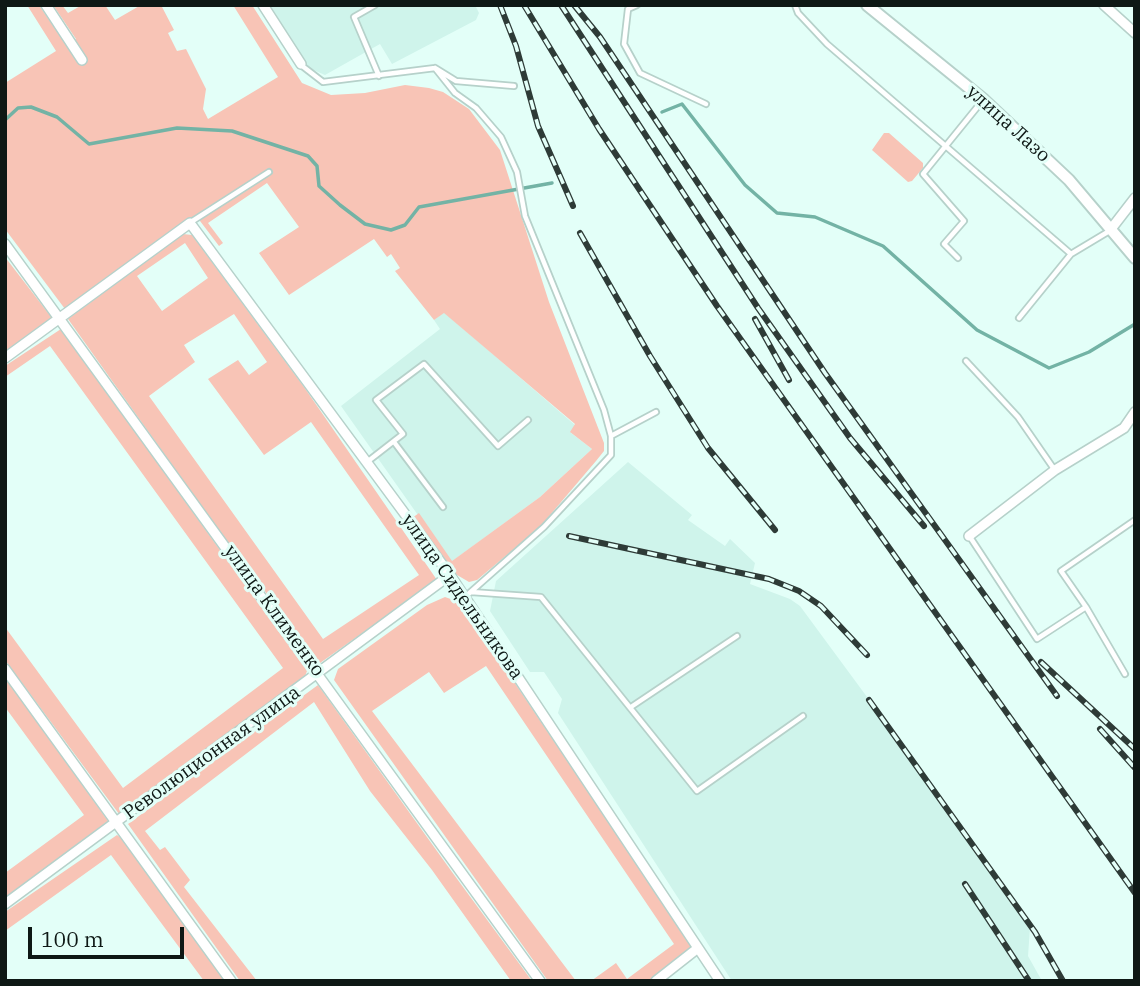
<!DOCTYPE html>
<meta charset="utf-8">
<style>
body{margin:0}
#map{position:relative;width:1140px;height:986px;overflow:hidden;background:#e3fff8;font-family:"IBM Plex Serif",serif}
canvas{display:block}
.frame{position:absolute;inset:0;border:7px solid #0e1815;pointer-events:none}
.scale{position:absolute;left:28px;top:927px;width:156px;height:32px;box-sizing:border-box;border:4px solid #0e1815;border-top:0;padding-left:9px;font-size:21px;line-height:24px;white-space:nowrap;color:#0e1815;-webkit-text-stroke:5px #e3fff8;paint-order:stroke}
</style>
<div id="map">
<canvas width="1140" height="986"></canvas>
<div class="frame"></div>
<div class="scale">100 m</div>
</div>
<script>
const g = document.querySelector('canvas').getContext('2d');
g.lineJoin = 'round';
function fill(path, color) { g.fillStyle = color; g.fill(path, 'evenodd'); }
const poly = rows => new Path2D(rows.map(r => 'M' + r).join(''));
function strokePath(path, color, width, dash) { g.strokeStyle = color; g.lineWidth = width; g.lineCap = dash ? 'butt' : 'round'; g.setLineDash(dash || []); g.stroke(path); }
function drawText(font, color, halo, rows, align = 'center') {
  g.font = font + ' "IBM Plex Serif",serif'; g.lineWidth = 6; g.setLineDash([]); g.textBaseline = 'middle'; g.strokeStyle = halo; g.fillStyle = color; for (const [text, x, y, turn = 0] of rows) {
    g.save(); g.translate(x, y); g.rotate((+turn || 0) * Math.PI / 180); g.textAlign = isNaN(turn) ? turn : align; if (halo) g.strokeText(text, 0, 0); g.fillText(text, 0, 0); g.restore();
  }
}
fill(poly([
 [270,5,475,5,479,13,476,20,392,64,380,44,325,75,309,68],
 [444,312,575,425,571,433,592,449,540,497,451,562,341,406,440,329,434,320],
 [628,462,692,515,688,520,725,546,730,539,755,563,750,584,790,599,800,606,968,834,1030,927,1028,956,1042,981,732,981,558,713,562,699,544,672,530,672,490,611,496,581]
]), '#cff4eb');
fill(poly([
 [27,5,39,5,66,45,76,39,53,5,62,5,68,13,82,5,105,5,115,20,141,5,161,5,174,30,168,33,177,51,186,49,206,89,203,109,208,119,278,77,233,5,252,5,302,83,331,95,365,93,405,85,429,88,443,92,469,109,500,150,549,302,604,443,604,451,596,461,539,528,477,580,469,582,452,572,412,518,419,513,452,561,540,497,592,449,570,432,575,424,444,313,434,320,395,271,400,268,391,254,387,257,374,239,289,295,259,253,299,227,267,183,208,223,223,243,219,246,197,217,65,309,5,229,5,83,56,51],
 [884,133,889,133,923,163,923,168,912,181,908,182,872,150],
 [183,234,192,235,304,387,437,580,320,663,227,542,68,319],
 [185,243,208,278,162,311,137,276],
 [234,314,267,362,249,375,238,360,208,379,264,455,311,422,419,575,323,639,149,396,195,362,184,345],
 [5,257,52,318,5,352,7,335],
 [61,329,307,671,304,679,119,814,5,660,5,627,123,788,283,668,50,346,5,377,5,366],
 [445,597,459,602,465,609,693,948,651,981,591,981,616,963,627,979,674,944,486,666,444,693,429,672,372,711,576,981,548,981,334,680,338,669,427,605],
 [5,677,108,821,5,898,5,873,84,815,5,707],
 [318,685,452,872,532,981,511,981,432,870,370,791,314,702,145,831,160,850,165,847,190,880,184,887,257,981,240,981,128,824],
 [117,835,123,839,225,981,204,981,111,855,5,931,5,912]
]), '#f8c4b6');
strokePath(poly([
 [662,112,682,104,745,185,777,213,815,217,883,246,977,330,1049,368,1089,352,1135,324],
 [5,120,18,108,31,107,57,117,89,144,177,128,232,131,308,156,317,166,319,186,340,205,365,224,391,230,405,225,419,207,552,183]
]), '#73b3a5', 3.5);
const service = poly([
 [375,5,354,17,379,76],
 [637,5,628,9,624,44,640,73,706,104],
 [795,5,798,13,827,44,1071,254,1111,230],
 [301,65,323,82,435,68,456,81,514,86],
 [435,68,455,93,476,108,501,137,517,172,525,216,604,410,611,436,611,455,544,527,465,597],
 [191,222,269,172],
 [958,258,944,244,964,221,923,174,983,100],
 [1019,318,1071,254],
 [966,361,1018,417,1054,469],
 [611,436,656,412],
 [394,442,443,507],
 [367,462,403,434,376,400,424,364,498,446,528,420],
 [970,537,1037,639,1086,607,1125,674],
 [471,592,541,597,697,791,803,716],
 [1086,607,1061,571,1135,520],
 [631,707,737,636]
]);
const minor = poly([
 [46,5,82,60],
 [263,5,301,64],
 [1104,5,1135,33],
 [1111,229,1135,198],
 [5,244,540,981],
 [5,358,190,223,450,575,720,981],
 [969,536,1055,470,1124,428,1135,412],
 [5,669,231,981],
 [5,904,450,575],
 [656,981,698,948]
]);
const tertiary = poly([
 [867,5,984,100,1069,180,1135,258]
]);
strokePath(service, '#b6d1ca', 8);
strokePath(minor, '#b6d1ca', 12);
strokePath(tertiary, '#b6d1ca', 14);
strokePath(service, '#fff', 4.5);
strokePath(minor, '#fff', 9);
strokePath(tertiary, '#fff', 10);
const rail = poly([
 [500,5,516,46,538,126,573,206],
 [524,5,599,129,717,306,1135,893],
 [561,5,758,308,850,438,924,526],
 [574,5,600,37,825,373,1057,696],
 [580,233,650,356,708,448,775,530],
 [755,319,789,380],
 [569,536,769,579,799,591,821,606,867,655],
 [1041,662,1135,749],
 [869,700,1035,932,1063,981],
 [1100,729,1135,768],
 [965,884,1029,981]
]);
strokePath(rail, '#2e3b37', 6);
strokePath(rail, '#e3fff8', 3.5, [10]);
drawText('19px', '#0e1815', '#e3fff8', [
 ["улица Лазо",1008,124,42],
 ["улица Сидельникова",462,597,55],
 ["улица Клименко",274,611,54],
 ["Революционная улица",212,753,-36]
]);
</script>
